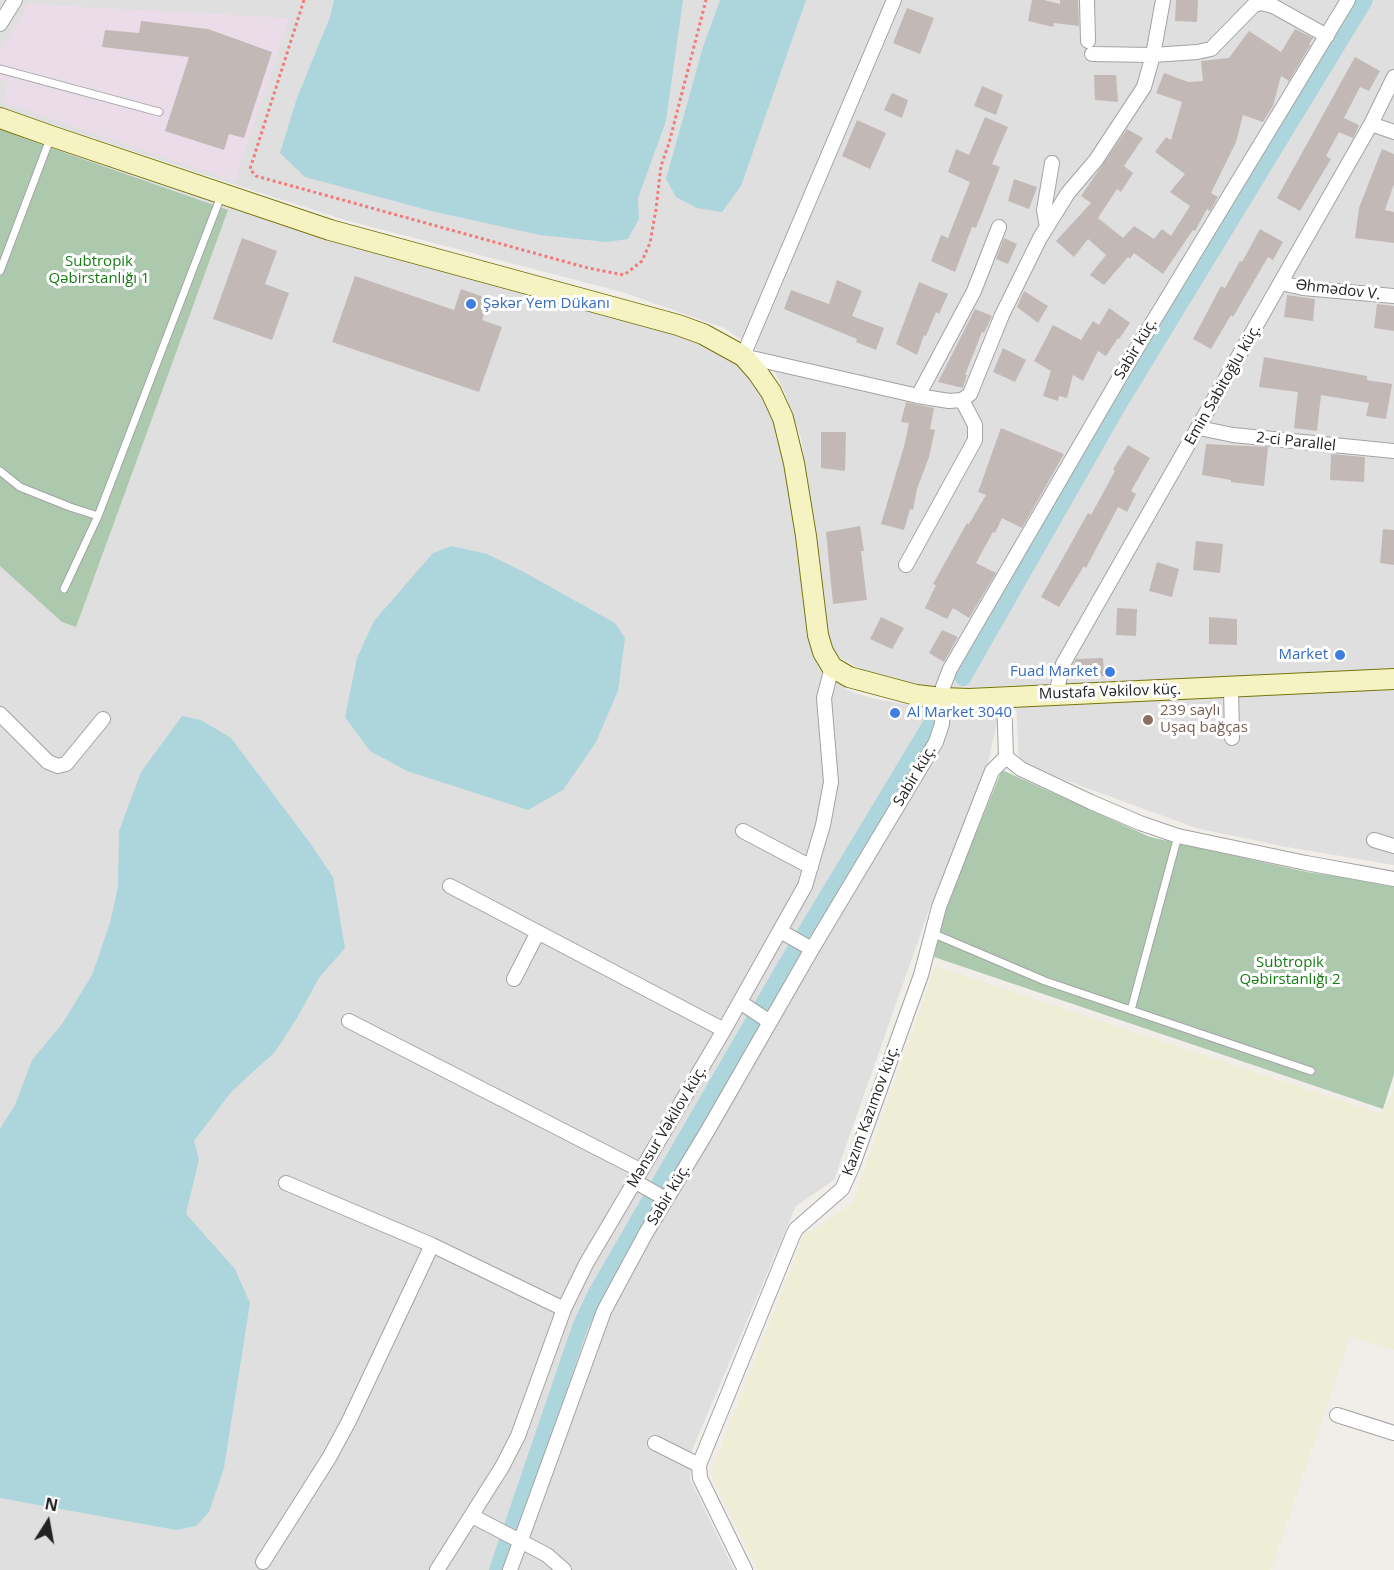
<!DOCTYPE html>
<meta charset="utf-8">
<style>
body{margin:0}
#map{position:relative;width:1394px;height:1570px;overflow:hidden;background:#f1eee9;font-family:"Open Sans",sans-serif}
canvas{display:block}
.north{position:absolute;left:18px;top:1492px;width:60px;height:60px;-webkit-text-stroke:4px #fff;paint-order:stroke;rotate:11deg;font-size:16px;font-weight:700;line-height:24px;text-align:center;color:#222}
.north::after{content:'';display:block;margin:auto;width:21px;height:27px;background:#222;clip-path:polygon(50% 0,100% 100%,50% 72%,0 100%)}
</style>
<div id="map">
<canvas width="1394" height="1570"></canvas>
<div class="north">N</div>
</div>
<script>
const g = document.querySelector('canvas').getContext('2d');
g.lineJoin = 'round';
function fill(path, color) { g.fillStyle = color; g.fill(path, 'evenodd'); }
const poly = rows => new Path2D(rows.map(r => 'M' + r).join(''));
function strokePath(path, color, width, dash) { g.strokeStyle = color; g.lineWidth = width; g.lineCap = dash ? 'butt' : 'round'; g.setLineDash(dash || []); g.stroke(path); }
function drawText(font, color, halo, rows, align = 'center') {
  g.font = font + ' "Open Sans",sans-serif'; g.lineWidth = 6; g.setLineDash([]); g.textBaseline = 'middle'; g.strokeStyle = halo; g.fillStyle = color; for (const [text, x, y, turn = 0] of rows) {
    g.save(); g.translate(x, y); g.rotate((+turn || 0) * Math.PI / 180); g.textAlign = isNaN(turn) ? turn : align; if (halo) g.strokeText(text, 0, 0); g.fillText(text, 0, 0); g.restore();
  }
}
fill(poly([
 [0,0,1394,0,1394,865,1281,846,1196,828,1062,779,1019,760,1015,685,959,689,910,684,862,670,835,655,827,637,816,527,801,438,786,395,775,373,757,350,724,328,622,292,345,220,202,174,0,107],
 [0,123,33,137,234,208,424,266,645,324,712,347,733,359,756,382,776,423,786,459,824,670,837,683,852,692,875,699,929,708,1000,710,988,763,929,910,834,1180,796,1206,692,1450,690,1479,734,1570,0,1570]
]), '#e0dfdf');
fill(poly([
 [28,4,290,18,235,181,2,102,8,83,0,80,0,52]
]), '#eadce9');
fill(poly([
 [935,966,1382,1114,1394,1090,1394,1350,1350,1336,1271,1570,758,1570,710,1474,804,1235,852,1204]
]), '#eeedd6');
fill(poly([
 [0,130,228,210,76,627,62,622,0,566],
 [1002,770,1150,837,1307,872,1394,884,1394,1074,1383,1109,934,957,946,906]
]), '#acc9ad');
fill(poly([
 [334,0,683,0,666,121,638,198,639,219,628,239,606,242,540,235,435,212,305,177,280,153,297,98,330,17],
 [720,0,806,0,741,186,722,212,697,208,676,197,666,179,703,47],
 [452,546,487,554,522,571,615,623,625,638,618,691,596,742,563,790,528,810,407,771,370,751,345,717,357,658,374,621,433,553],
 [182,716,201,720,231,738,310,843,333,877,345,948,319,978,297,1018,275,1052,232,1091,194,1141,199,1159,186,1214,235,1269,250,1303,224,1468,209,1512,196,1526,176,1530,0,1498,0,1129,15,1105,32,1060,62,1024,92,975,110,923,118,887,119,831,141,772]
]), '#add6dc');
strokePath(poly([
 [963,678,1118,406,1365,0],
 [497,1570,580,1327,596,1293,785,966,933,720]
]), '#add6dc', 16);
fill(poly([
 [1032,0,1044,0,1060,4,1060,0,1078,0,1079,26,1054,23,1053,27,1028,21],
 [1176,0,1198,0,1197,22,1175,21],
 [907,8,934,18,920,54,893,43],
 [141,21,208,29,272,52,244,138,229,134,224,150,165,131,189,57,102,47,105,30,139,33],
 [1295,29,1313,38,1309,44,1311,44,1289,81,1281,76,1273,106,1263,122,1243,115,1236,142,1211,193,1218,197,1210,211,1207,209,1195,231,1193,230,1163,274,1134,253,1130,259,1128,257,1104,285,1090,275,1106,255,1088,239,1074,257,1056,241,1091,203,1081,196,1127,129,1143,138,1124,166,1133,173,1121,192,1117,189,1098,218,1123,238,1134,226,1154,239,1162,229,1171,236,1190,206,1170,192,1185,174,1155,152,1166,137,1171,140,1182,102,1156,93,1164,73,1188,82,1203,81,1201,61,1229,58,1249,31,1281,52],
 [1355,57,1380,71,1369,91,1360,87,1344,118,1359,125,1357,130,1353,138,1339,132,1326,156,1331,159,1300,211,1277,198],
 [1094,75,1116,75,1118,102,1095,100],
 [982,86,1003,95,996,115,974,106],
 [892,93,908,100,902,118,884,110],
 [985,117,1008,127,992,164,1000,167,976,228,972,227,955,272,931,261,941,235,948,238,970,182,948,172,956,149,969,155],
 [857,120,886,133,870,169,842,156],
 [1382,149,1394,154,1394,184,1385,210,1394,212,1394,243,1355,238,1359,208],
 [1014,179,1037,187,1029,209,1008,201],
 [1260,229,1283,242,1273,260,1268,257,1233,317,1231,315,1211,349,1193,339,1221,286,1225,288,1240,261,1242,262],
 [242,238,277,251,265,284,289,293,272,340,213,319],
 [1004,238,1017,244,1008,264,996,259],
 [355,276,454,310,461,289,489,299,482,320,502,327,479,392,332,342],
 [837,280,862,291,852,316,884,328,876,350,856,342,857,339,784,309,791,290,829,304],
 [919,282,948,294,939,314,936,312,926,336,924,335,917,355,896,344],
 [1024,291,1048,306,1038,323,1017,307],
 [1287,295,1315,299,1313,321,1284,317],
 [1377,304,1394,306,1394,331,1374,328],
 [1109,308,1130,323,1119,339,1118,338,1106,356,1098,351,1083,381,1073,375,1067,398,1059,396,1058,401,1043,396,1051,371,1034,361,1053,325,1081,340,1093,321,1099,325],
 [975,309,992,316,984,333,982,332,965,375,967,375,963,388,938,382],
 [1003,348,1026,360,1015,382,993,372],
 [1264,357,1367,376,1367,380,1392,384,1386,419,1366,416,1369,403,1321,395,1317,431,1294,428,1298,392,1259,387],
 [906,402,934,408,930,429,935,430,929,457,917,489,913,510,910,509,904,530,881,524,905,443,909,423,901,422],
 [1001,428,1064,454,1022,528,1002,518,995,533,993,532,976,563,996,573,969,618,953,608,947,619,925,608,936,585,933,584,967,523,969,524,986,495,978,492],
 [821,432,846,432,845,471,821,468],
 [1206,444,1268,447,1264,486,1231,482,1231,480,1202,475],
 [1128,445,1150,458,1131,491,1136,494,1127,512,1118,507,1086,568,1084,566,1059,607,1041,597,1088,513,1091,515,1115,471,1113,469],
 [1331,454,1365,457,1364,482,1330,480],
 [860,526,864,551,861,551,867,600,833,604,826,532],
 [1383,529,1394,530,1394,565,1380,563],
 [1196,541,1223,544,1220,573,1193,570],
 [1157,562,1179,569,1172,597,1149,591],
 [1117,608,1137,609,1136,636,1116,635],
 [881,617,904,628,892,649,870,639],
 [1209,617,1237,619,1237,645,1209,644],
 [942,630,958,637,944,662,929,653],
 [1103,658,1104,676,1074,678,1072,666,1076,659]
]), '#c2b9b6');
const lane = poly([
 [0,69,159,112],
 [0,271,50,139],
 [0,471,20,487,70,507,98,516],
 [64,589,98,516,221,196],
 [932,933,1045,981,1311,1071],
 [1131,1010,1178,836]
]);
const street = poly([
 [894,0,743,356,918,396,949,401,962,400,970,394,1002,315,1040,238,1068,193,1096,160,1144,87,1153,55,1197,52,1211,49,1254,5,1261,3,1273,6,1327,36],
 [1087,0,1088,41],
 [0,24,15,0],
 [1092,54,1153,55,1163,0],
 [1371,124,1394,132],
 [1047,227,1044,210,1052,163],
 [1281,283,1303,288,1394,296],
 [918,396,974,291,999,227],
 [1199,428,1233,435,1394,451],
 [906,565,975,440,975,425,962,400],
 [1231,686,1232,738],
 [1056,694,1063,664,1371,124,1394,77],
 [0,714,48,762,58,766,66,764,103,719],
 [1006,757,1021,769,1091,802,1140,823,1178,836,1306,863,1394,879],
 [743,831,811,867],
 [1374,840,1394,846],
 [450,886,724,1030],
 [780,931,812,949],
 [514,979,538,932],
 [740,1002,770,1022],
 [349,1021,640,1170],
 [634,1181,666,1199],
 [286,1183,432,1245,564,1309],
 [1337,1415,1394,1433],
 [655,1443,699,1465],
 [472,1516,547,1555,564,1570],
 [263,1562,329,1458,349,1421,432,1245],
 [437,1570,502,1467,518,1436,564,1309,586,1264,724,1030,805,886,823,825,831,782,824,698,832,667],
 [510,1570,604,1311,619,1283,646,1233,708,1130,812,949,936,742,942,724,943,687,950,669,1128,363,1348,0],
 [745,1570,700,1478,699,1465,793,1235,796,1229,842,1189,852,1167,921,975,939,907,992,771,1006,757,1004,696]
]);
const secondary = poly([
 [0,118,51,136,330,230,678,325,703,334,743,356,758,373,771,392,783,418,794,463,806,536,818,635,823,652,832,667,849,677,916,695,942,698,969,699,1394,679]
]);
strokePath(lane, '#a3a3a3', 9);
strokePath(street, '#a3a3a3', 16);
strokePath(secondary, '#75750c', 22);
strokePath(poly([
 [304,0,250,169,256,176,588,268,624,275,642,261,650,243,656,209,661,166,669,143,706,0]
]), '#f17a7b', 3, [3, 3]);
strokePath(lane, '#fff', 7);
strokePath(street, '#fff', 14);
strokePath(secondary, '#f6f3c2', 20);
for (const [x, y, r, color] of [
 [471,304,6,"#3f7fe0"],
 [1340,655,6,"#3f7fe0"],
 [1110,672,6,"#3f7fe0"],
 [895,713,6,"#3f7fe0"],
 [1148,720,6,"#8d6e63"]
]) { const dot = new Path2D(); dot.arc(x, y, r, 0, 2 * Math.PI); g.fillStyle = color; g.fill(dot); strokePath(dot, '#fff', 2); }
drawText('15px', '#167c13', '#fff', [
 ["Subtropik",99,262],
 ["Qəbirstanlığı 1",99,279],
 ["Subtropik",1290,963],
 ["Qəbirstanlığı 2",1290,980]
]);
drawText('15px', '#222', '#fff', [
 ["Əhmədov V.",1338,290,7],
 ["Sabir küç.",1136,349,-59],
 ["Emin Sabitoğlu küç.",1223,385,-60],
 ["2-ci Parallel",1296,442,6],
 ["Mustafa Vəkilov küç.",1110,692,-2],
 ["Sabir küç.",915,776,-59],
 ["Kazım Kazımov küç.",871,1111,-70],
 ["Mənsur Vəkilov küç.",667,1127,-59],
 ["Sabir küç.",669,1195,-59]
]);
drawText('15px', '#366cbe', '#fff', [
 ["Şəkər Yem Dükanı",483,304],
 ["Market",1328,655,"right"],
 ["Fuad Market",1098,672,"right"],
 ["Al Market 3040",907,713]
], 'left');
drawText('15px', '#785e54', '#fff', [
 ["239 saylı",1160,711],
 ["Uşaq bağças",1160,728]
], 'left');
</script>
